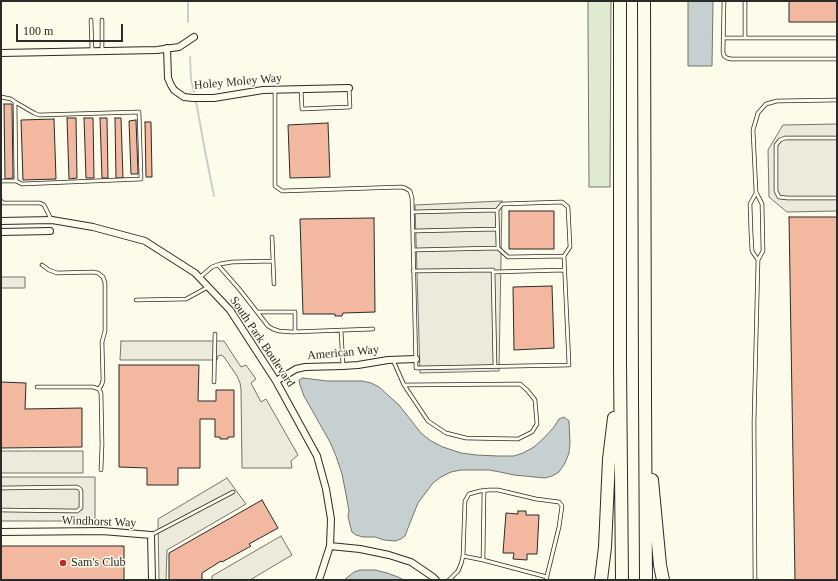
<!DOCTYPE html>
<style>
body{margin:0}
#map{position:relative;width:838px;height:581px;overflow:hidden;background:#fdfbea;font-family:Georgia,serif}
canvas{display:block}
.frame{position:absolute;inset:0;border:2px solid #2b2b2b;pointer-events:none}
.scale{position:absolute;left:16px;top:24px;width:107px;height:18px;box-sizing:border-box;border:2px solid #2b2b2b;border-top:0;padding-left:5px;font-size:12px;line-height:14px;white-space:nowrap;color:#2b2b2b;-webkit-text-stroke:3px #fdfbea;paint-order:stroke}
</style>
<div id="map">
<canvas width="838" height="581"></canvas>
<div class="frame"></div>
<div class="scale">100 m</div>
</div>
<script>
const g = document.querySelector('canvas').getContext('2d');
g.lineJoin = 'round';
function fill(path, color) { g.fillStyle = color; g.fill(path, 'evenodd'); }
const poly = rows => new Path2D(rows.map(r => 'M' + r).join(''));
function strokePath(path, color, width, dash) { g.strokeStyle = color; g.lineWidth = width; g.lineCap = dash ? 'butt' : 'round'; g.setLineDash(dash || []); g.stroke(path); }
function drawText(font, color, halo, rows, align = 'center') {
  g.font = font + ' Georgia,serif'; g.lineWidth = 3; g.setLineDash([]); g.textBaseline = 'middle'; g.strokeStyle = halo; g.fillStyle = color; for (const [text, x, y, turn = 0] of rows) {
    g.save(); g.translate(x, y); g.rotate((+turn || 0) * Math.PI / 180); g.textAlign = isNaN(turn) ? turn : align; if (halo) g.strokeText(text, 0, 0); g.fillText(text, 0, 0); g.restore();
  }
}
const green = poly([
 [588,1,611,1,610,187,589,187,588,22,588,1]
]);
fill(green, '#deebd1');
strokePath(green, '#74746e', 1);
const parking = poly([
 [837,124,837,211,787,212,769,197,768,150,783,125,837,124],
 [502,201,499,371,420,373,415,205,502,201],
 [1,277,25,277,25,288,1,288,1,277],
 [121,341,224,341,241,367,246,365,256,379,251,383,261,402,266,399,298,455,291,461,292,468,242,468,241,389,240,383,237,376,224,357,221,355,218,356,217,360,120,360,121,341],
 [1,451,83,451,83,473,1,473,1,451],
 [1,477,95,477,95,521,1,521,1,477],
 [227,478,246,504,167,550,166,580,159,580,158,519,227,478],
 [281,536,292,555,250,580,212,580,212,576,281,536]
]);
fill(parking, '#eceadb');
strokePath(parking, '#74746e', 1);
const water = poly([
 [688,1,713,1,712,66,688,66,688,1],
 [303,378,327,381,362,381,371,383,379,387,399,405,421,433,431,441,443,447,461,453,476,455,498,456,514,456,523,453,534,447,543,439,554,427,559,419,564,417,569,421,570,443,569,453,565,463,559,472,552,476,545,478,514,475,500,472,489,470,461,470,451,472,441,477,433,483,418,503,408,528,405,536,401,539,395,541,384,540,375,537,363,537,356,535,352,532,350,525,348,516,349,511,345,489,342,474,336,456,330,442,304,396,300,385,299,380,303,378],
 [360,570,375,570,387,573,398,577,404,580,344,580,354,572,360,570]
]);
fill(water, '#c7d0d0');
strokePath(water, '#74746e', 1);
strokePath(poly([
 [188,1,188,22],
 [190,57,191,79,194,92],
 [196,101,205,151,214,196]
]), '#c7d0d0', 2);
const building = poly([
 [789,1,837,1,837,22,789,22,789,1],
 [4,104,12,104,13,178,5,179,4,104],
 [67,118,76,118,77,178,69,179,67,118],
 [84,118,93,118,94,178,86,178,84,118],
 [100,118,107,118,108,178,102,178,100,118],
 [115,118,121,118,123,178,116,178,115,118],
 [54,119,56,179,23,180,21,120,54,119],
 [136,120,138,174,131,174,129,121,136,120],
 [145,122,151,122,152,177,146,177,145,122],
 [328,123,330,177,290,178,288,125,328,123],
 [509,211,554,211,554,249,509,249,509,211],
 [789,217,837,217,837,580,795,580,789,217],
 [374,218,375,312,343,313,342,316,335,316,335,314,303,314,300,219,374,218],
 [552,286,554,348,514,350,513,287,552,286],
 [119,365,199,365,198,401,216,401,216,390,234,390,234,437,228,437,228,439,220,439,220,437,215,437,215,419,200,419,200,468,178,468,178,485,147,485,147,468,119,467,119,365],
 [1,382,26,383,25,409,82,408,82,447,1,448,1,382],
 [262,500,278,528,249,544,251,546,222,562,221,561,202,573,202,580,169,580,169,553,262,500],
 [518,511,526,511,526,515,539,515,537,554,527,554,527,560,513,559,514,553,503,553,506,513,518,514,518,511],
 [1,546,124,546,124,580,1,580,1,546]
]);
fill(building, '#f2b8a0');
strokePath(building, '#2b2b2b', 1);
const lane = poly([
 [724,1,723,52,724,56,727,58,731,59,837,59],
 [745,1,745,38],
 [91,20,92,51],
 [102,20,102,51],
 [723,38,837,38],
 [275,89,275,186,282,191,401,187,405,188,410,191,412,198,416,368,569,365,564,256,570,247,568,207,562,202,502,204,497,210,412,212],
 [301,89,302,109,350,107,349,88],
 [1,97,11,99,15,102,16,181,1,181],
 [15,102,34,113,39,115,139,112,141,179,22,184,16,181],
 [837,138,785,138,780,140,776,145,776,191,779,197,787,198,837,198],
 [756,193,750,204,751,233,752,251,758,260],
 [1,201,3,203,40,203,44,205,51,219],
 [497,210,498,248,508,257,564,256],
 [413,231,498,229],
 [272,237,274,284],
 [413,250,498,248],
 [42,265,49,270,57,273,93,272,98,273,103,277,105,283,105,331,102,342,103,380,102,384,99,389],
 [218,265,240,290,268,326,273,329,279,331,292,332,373,329],
 [413,271,493,270,495,367],
 [493,272,565,270],
 [199,278,212,267,220,264,232,262,273,261],
 [136,300,186,299,208,287],
 [257,312,295,312,295,332],
 [341,330,343,366],
 [393,360,404,385,520,384,527,390,535,400,537,424,532,432,518,439,466,438,446,433,428,421,404,385],
 [214,382,215,334],
 [37,387,93,387,99,389,101,393,102,444,101,470],
 [1,488,77,487,80,489,81,491,81,508,77,511,1,510],
 [484,490,483,560,547,577],
 [151,535,233,492],
 [463,556,483,560],
 [449,580,458,571,461,564,463,556,465,501,469,494,480,491,489,490,498,490,536,499,559,502,562,506,559,527,546,580],
 [755,580,754,422,758,260,763,251,762,204,756,192,753,130,758,113,766,104,777,101,837,100]
]);
const street = poly([
 [167,48,168,78,171,85,174,90,184,97,193,98,214,98,263,90,349,88],
 [1,53,157,50,179,47,194,37],
 [1,221,52,220,93,227,145,241,195,273,230,310,276,381,317,456,326,489,331,519,330,546,319,580],
 [1,232,50,231],
 [276,381,296,369,305,367,343,366,358,365,388,360,416,359],
 [1,532,102,531,151,535,152,580],
 [330,546,360,549,389,555,411,562,433,577,436,580]
]);
const highway = poly([
 [620,1,620,365,622,580],
 [644,1,645,398,646,580],
 [652,480,660,565,663,580],
 [601,580,605,547,609,459,614,418]
]);
strokePath(lane, '#2b2b2b', 4.5);
strokePath(street, '#2b2b2b', 8);
strokePath(highway, '#2b2b2b', 14);
strokePath(lane, '#fdfbea', 3);
strokePath(street, '#fdfbea', 6);
strokePath(highway, '#fdfbea', 12);
for (const [x, y, r, color] of [
 [63,563,4,"#c62828"]
]) { const dot = new Path2D(); dot.arc(x, y, r, 0, 2 * Math.PI); g.fillStyle = color; g.fill(dot); strokePath(dot, '#fdfbea', 1.5); }
drawText('12px', '#2b2b2b', '#fdfbea', [
 ["Holey Moley Way",238,82,-5],
 ["South Park Boulevard",262,342,56],
 ["American Way",343,353,-5],
 ["Windhorst Way",99,522,2]
]);
drawText('12px', '#2b2b2b', '#fdfbea', [
 ["Sam's Club",71,563]
], 'left');
</script>
